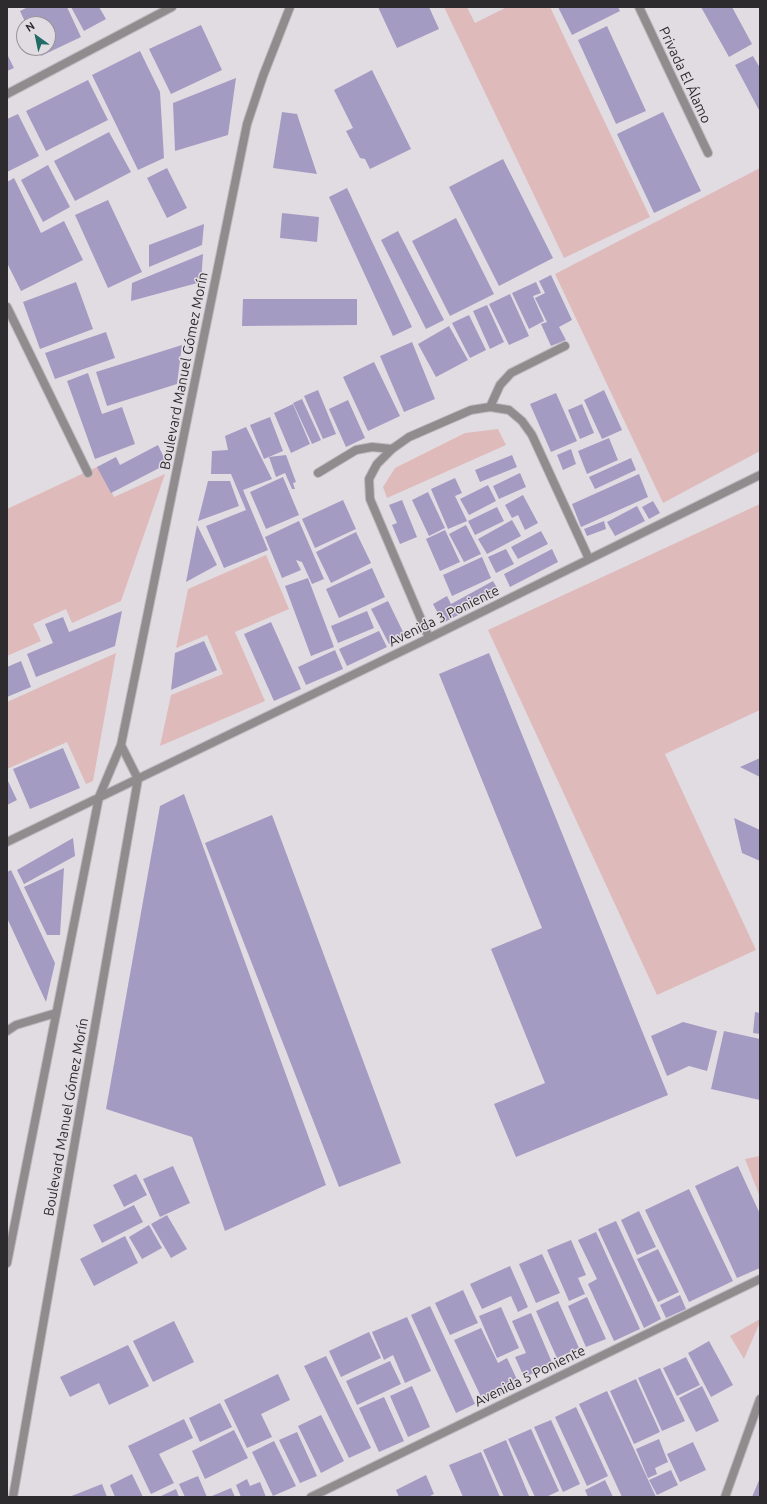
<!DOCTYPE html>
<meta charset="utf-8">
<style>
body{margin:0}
#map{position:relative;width:767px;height:1504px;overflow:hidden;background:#e1dce2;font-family:Ubuntu,sans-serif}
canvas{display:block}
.frame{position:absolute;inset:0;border:8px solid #2d2b2d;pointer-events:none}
.north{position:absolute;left:16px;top:16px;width:40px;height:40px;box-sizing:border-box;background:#e1dce2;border:1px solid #99959a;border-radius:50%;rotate:327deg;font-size:11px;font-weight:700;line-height:16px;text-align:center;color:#2d2b2d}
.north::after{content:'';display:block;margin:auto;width:14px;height:18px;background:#226c66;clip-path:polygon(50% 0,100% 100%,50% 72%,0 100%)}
</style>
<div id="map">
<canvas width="767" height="1504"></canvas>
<div class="frame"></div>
<div class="north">N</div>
</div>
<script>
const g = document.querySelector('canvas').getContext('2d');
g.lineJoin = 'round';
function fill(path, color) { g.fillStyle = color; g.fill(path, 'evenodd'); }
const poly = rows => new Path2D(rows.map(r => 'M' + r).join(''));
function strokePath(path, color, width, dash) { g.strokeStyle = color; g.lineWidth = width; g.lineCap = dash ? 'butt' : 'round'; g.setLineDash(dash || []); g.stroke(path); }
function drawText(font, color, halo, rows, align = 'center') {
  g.font = font + ' Ubuntu,sans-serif'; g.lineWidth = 3; g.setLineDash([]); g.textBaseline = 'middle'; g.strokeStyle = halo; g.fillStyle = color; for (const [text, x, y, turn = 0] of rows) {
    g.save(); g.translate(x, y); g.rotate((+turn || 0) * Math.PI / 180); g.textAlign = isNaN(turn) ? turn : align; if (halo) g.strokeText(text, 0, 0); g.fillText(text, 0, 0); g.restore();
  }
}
fill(poly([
 [444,7,467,7,475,23,507,7,550,7,650,217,564,258],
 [760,168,760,451,663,503,555,274],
 [498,429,506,445,387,498,383,487,395,468,465,433],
 [99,466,114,497,165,474,121,601,72,623,66,609,33,624,41,641,7,656,7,509],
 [760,504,760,710,665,754,756,950,657,995,488,630],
 [266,555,289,609,235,632,265,701,160,746,171,695,223,674,207,635,176,648,188,589],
 [116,653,93,781,86,784,67,742,7,769,7,702],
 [760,1156,760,1197,745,1159],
 [760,1319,760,1322,744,1359,730,1336]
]), '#dfbabb');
fill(poly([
 [28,7,67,7,81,37,41,56,38,48,48,48,48,24,26,24,20,11],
 [71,7,99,7,106,19,84,31],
 [378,7,429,7,439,29,397,48],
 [558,7,618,7,620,11,572,35],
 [701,7,732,7,752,44,729,57],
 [201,25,222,70,171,94,149,49],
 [607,26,646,111,616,124,578,40],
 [140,51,160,92,164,158,138,170,92,75],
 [7,54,14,68,7,71],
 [753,56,760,68,760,112,735,65],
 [372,70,411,149,370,169,365,159,360,158,346,131,353,128,334,90],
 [236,78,228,135,175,151,173,103],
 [88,80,108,120,46,151,26,111],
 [282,112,297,114,317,174,273,168],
 [663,112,701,191,654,213,617,134],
 [18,114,39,156,7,172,7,119],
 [109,132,131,172,75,201,54,161],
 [503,159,553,258,499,286,449,187],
 [48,165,70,207,43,222,21,180],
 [167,168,187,208,167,218,147,178],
 [14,178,41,233,64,221,83,260,21,291,7,263,7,182],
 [347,188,412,327,393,336,329,197],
 [108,200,142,272,108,288,75,215],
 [282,213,319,217,317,242,280,238],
 [456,218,494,294,450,316,412,241],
 [204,224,202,245,149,267,149,245],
 [398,231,444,320,426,329,381,240],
 [203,254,201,282,131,301,132,283],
 [551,275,572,320,559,327,566,340,551,346,541,324,547,322,535,298,545,293,539,281],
 [76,282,93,329,40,349,23,302],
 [536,282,541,293,533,296,544,321,529,329,512,293],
 [510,294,529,336,509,345,489,304],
 [243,299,357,299,357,325,242,326],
 [487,305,504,342,490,349,473,311],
 [469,315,486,350,470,358,452,323],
 [449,326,468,360,436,377,418,344],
 [106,332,115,358,55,379,45,353],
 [412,342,435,399,404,412,380,356],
 [182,345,177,384,107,406,96,372],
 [374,362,400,416,368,431,343,377],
 [88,373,102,414,122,407,135,444,95,459,67,381],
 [318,390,336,434,323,439,304,396],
 [604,390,622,430,602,439,584,400],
 [556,393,577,441,551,452,530,404],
 [302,399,321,440,312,444,293,403],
 [348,400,365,438,346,447,329,409],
 [293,404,310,444,291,453,274,413],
 [582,404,594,433,580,439,568,410],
 [270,417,283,451,264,459,250,425],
 [246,427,272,479,243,490,268,550,224,568,206,526,246,510,231,474,211,474,212,451,228,450,225,436],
 [609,438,618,460,587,474,578,451],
 [158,445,167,464,111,493,97,467,116,457,120,465],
 [571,449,576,464,563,470,557,455],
 [286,455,296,482,293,483,295,489,292,489,285,473,276,477,269,457],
 [512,455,517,467,480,482,475,470],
 [631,458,636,470,595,489,589,477],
 [520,473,526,487,499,499,493,486],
 [639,474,648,497,581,527,572,504],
 [283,477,299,515,266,529,250,492],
 [455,478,462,493,455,496,467,521,448,529,431,489],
 [208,481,230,481,239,506,198,521],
 [488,485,496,501,469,515,460,499],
 [428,492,445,528,429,536,412,500],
 [523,495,538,523,525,530,518,515,512,518,505,505],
 [343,500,356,529,315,548,302,519],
 [402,500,417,537,400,544,392,525,397,523,389,505],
 [653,501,660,513,649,519,642,507],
 [637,506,645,521,615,536,607,522],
 [497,507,504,521,475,535,468,521],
 [512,520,521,536,487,554,478,539],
 [299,521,324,579,312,584,302,562,296,560,301,570,282,578,265,537],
 [604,521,606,529,587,536,584,529],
 [197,525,217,565,186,582],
 [466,525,481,554,464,562,449,534],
 [445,530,460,562,440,571,426,539],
 [541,531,548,544,518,559,511,547],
 [356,532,371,563,331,583,316,552],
 [506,549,514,564,496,573,488,557],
 [552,549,558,562,510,587,504,574],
 [482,557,491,578,452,596,443,575],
 [372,568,385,597,339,618,326,589],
 [308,578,334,647,311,656,285,586],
 [493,581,500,593,443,623,433,604,447,596,451,604],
 [388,601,405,636,389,644,371,609],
 [122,611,115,646,36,677,27,654,53,643,45,624,63,617,69,632],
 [367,611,374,628,338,643,331,626],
 [271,622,301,689,274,701,244,634],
 [379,631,387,647,347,666,339,649],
 [204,641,217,670,171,690,175,653],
 [335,650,343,669,306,685,298,667],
 [489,653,668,1095,516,1157,494,1104,545,1083,491,949,542,928,439,674],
 [21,661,31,687,7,697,7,667],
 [63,748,80,788,30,809,13,769],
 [760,758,760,777,740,767],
 [7,779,17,800,7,805],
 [184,794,326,1185,225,1231,192,1137,106,1109,160,806],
 [272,815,401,1163,339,1187,205,843],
 [734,818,760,830,760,861,742,853],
 [73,838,75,856,24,884,17,870],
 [64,868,60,935,47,935,24,887],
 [11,870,55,963,46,1002,7,918,7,872],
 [755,1012,760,1013,760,1034,753,1033],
 [683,1022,717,1031,707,1071,689,1066,667,1076,651,1036],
 [724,1031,760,1039,760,1100,711,1089],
 [173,1166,190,1203,160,1217,143,1179],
 [738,1166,760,1214,760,1268,737,1278,695,1186],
 [136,1174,147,1195,124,1207,113,1185],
 [689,1189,733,1281,689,1302,645,1210],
 [134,1205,143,1222,102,1243,93,1225],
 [639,1211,656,1247,637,1255,621,1220],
 [167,1215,187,1249,171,1258,151,1224],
 [616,1221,661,1319,644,1328,598,1229],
 [149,1225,162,1248,142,1259,129,1237],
 [596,1232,640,1329,614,1341,588,1284,597,1279,578,1240],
 [125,1236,138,1263,94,1286,80,1259],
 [571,1240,586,1275,578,1278,585,1294,569,1301,547,1250],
 [658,1249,679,1292,658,1302,637,1259],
 [542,1254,560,1293,536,1303,519,1264],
 [510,1266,528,1307,518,1312,511,1296,482,1309,470,1284],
 [463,1290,478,1323,450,1335,435,1303],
 [680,1295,686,1309,666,1318,660,1305],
 [587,1297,606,1339,586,1347,568,1306],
 [558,1301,579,1348,557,1358,536,1311],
 [430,1306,475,1404,456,1413,411,1315],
 [501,1307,519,1348,497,1358,479,1316],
 [531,1313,553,1365,524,1377,515,1357,526,1353,512,1321],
 [407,1317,431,1371,405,1383,393,1355,384,1360,372,1332],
 [174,1321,194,1362,153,1382,133,1341],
 [481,1328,498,1363,507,1358,520,1386,484,1403,454,1340],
 [369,1332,381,1358,341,1377,329,1351],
 [709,1341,733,1385,711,1397,688,1353],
 [128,1345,149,1386,109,1405,99,1383,70,1397,60,1377],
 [326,1356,371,1448,349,1458,304,1366],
 [686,1357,700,1385,677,1396,663,1368],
 [390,1361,401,1384,357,1405,346,1381],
 [660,1368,685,1421,662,1431,638,1378],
 [278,1374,290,1400,261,1414,272,1437,247,1448,224,1400],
 [636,1379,660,1432,634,1444,610,1391],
 [412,1386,430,1427,408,1437,390,1396],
 [702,1386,719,1421,696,1432,679,1398],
 [607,1391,656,1497,622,1497,579,1404],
 [384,1397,404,1441,379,1452,359,1408],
 [220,1403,232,1427,200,1442,189,1418],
 [576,1407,608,1476,587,1486,555,1417],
 [321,1415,344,1461,321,1473,298,1426],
 [184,1419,193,1438,159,1454,174,1483,151,1494,128,1446],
 [551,1420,580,1484,563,1492,534,1427],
 [531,1429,559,1491,546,1497,535,1497,508,1439],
 [234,1430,248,1458,205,1479,192,1451],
 [297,1432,317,1476,300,1483,279,1440],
 [659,1439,668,1462,655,1468,657,1474,648,1478,636,1449],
 [506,1440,529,1496,526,1497,504,1497,483,1450],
 [274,1441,296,1486,273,1496,252,1452],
 [693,1442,706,1470,680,1482,667,1454],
 [481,1452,500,1497,463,1497,449,1465],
 [671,1470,678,1485,657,1495,649,1480],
 [132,1474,143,1497,115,1497,110,1485],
 [426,1475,434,1494,428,1497,399,1497,396,1490],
 [198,1476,207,1497,185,1497,179,1484],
 [760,1478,760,1497,752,1497],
 [247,1479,250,1486,260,1482,266,1497,241,1497,236,1485],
 [605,1480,613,1497,588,1497,585,1490],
 [102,1484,107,1497,69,1497],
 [231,1488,235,1497,213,1497,212,1496],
 [176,1489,179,1497,159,1497]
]), '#a49bc3');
const street = poly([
 [639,7,708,153],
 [7,94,172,7],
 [7,307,88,473],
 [490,407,500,385,511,373,565,346],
 [318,473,356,450,372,447,392,449],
 [429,638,370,499,369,479,377,464,392,449,409,437,471,410,490,407,509,410,522,421,532,435,589,559],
 [7,842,429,638,760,475],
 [7,1031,16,1025,56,1013],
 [7,1263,99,797,121,745,247,124,263,76,290,7],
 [13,1497,138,779,121,745],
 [311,1497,760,1279],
 [725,1497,760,1399]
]);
strokePath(street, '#bdb9be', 10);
strokePath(street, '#908c8e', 8);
drawText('14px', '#2d2b2d', '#e1dce2', [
 ["Privada El Álamo",685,75,65],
 ["Boulevard Manuel Gómez Morín",184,371,-79],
 ["Avenida 3 Poniente",444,616,-26],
 ["Boulevard Manuel Gómez Morín",66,1117,-80],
 ["Avenida 5 Poniente",530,1376,-26]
]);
</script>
